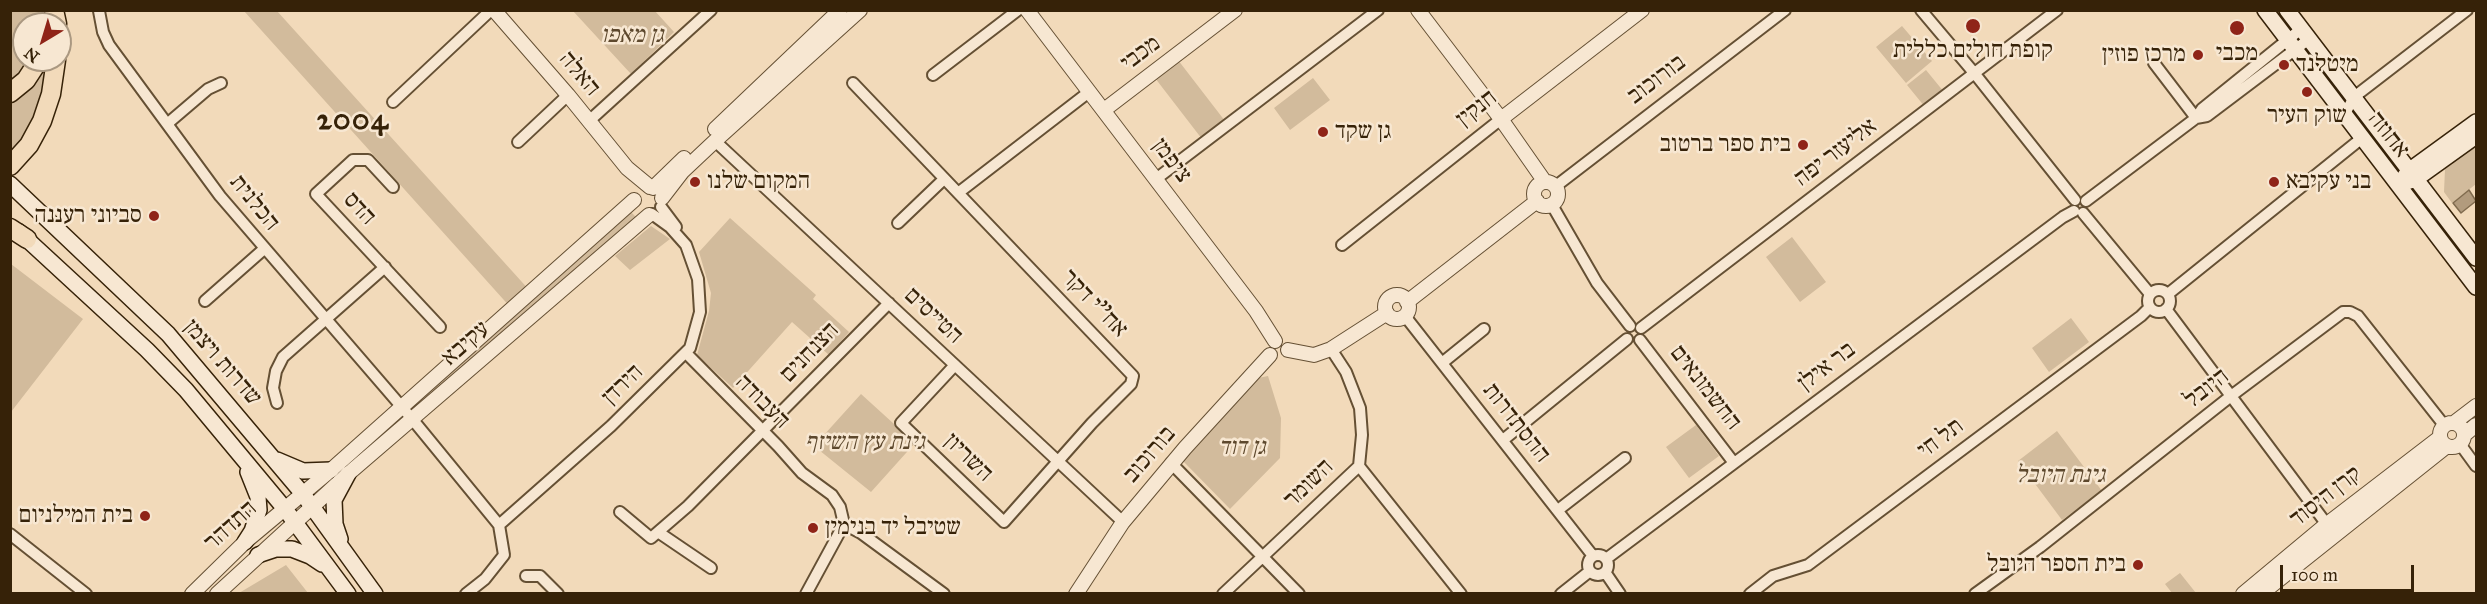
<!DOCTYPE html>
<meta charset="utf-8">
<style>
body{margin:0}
#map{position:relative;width:2487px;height:604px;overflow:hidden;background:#f2daba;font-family:"IM FELL Great Primer",serif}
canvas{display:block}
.frame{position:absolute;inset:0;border:12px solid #362208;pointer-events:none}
.north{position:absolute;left:12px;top:12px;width:60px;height:60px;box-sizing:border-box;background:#f7e7d2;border:2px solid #aa9881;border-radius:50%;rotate:218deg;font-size:16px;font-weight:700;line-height:24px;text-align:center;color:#362208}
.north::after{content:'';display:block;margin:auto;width:21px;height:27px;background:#8f2418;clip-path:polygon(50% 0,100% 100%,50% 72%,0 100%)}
.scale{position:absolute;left:2280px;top:565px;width:134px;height:27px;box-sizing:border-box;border:3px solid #362208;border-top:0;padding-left:8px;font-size:18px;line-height:21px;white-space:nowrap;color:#362208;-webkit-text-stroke:4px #f7e7d2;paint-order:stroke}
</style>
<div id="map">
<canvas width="2487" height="604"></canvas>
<div class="frame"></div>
<div class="north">N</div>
<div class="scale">100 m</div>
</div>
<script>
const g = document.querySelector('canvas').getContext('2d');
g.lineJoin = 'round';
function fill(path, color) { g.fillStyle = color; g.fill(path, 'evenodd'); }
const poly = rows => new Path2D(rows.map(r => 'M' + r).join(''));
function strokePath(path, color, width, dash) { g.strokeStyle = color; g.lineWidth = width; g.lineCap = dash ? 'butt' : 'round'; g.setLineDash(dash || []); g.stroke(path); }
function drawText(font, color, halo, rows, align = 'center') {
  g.font = font + ' "IM FELL Great Primer","Frank Ruhl Libre",serif'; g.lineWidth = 5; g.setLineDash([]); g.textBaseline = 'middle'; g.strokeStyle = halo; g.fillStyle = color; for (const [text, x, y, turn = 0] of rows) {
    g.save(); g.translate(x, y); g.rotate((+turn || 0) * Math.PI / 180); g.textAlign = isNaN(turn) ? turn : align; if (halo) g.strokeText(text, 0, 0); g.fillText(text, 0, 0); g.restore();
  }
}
fill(poly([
 [11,11,39,11,40,24,24,24,24,60,31,60,11,85],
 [244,11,277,11,531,292,512,309],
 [573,11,655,11,674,32,631,74],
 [1902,26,1932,61,1906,83,1876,47],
 [51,60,40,109,11,159,11,101],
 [1178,60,1225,121,1202,139,1155,78],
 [1926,70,1944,92,1925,107,1907,85],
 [1313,78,1330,100,1290,130,1274,108],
 [2476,145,2476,184,2452,203,2444,192,2445,169],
 [629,210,638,219,414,415,407,407],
 [730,218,816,295,813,299,849,332,829,355,792,322,733,388,697,355,709,311,711,293,699,252],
 [651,226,670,239,630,270,615,256],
 [1792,237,1826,282,1800,302,1766,257],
 [11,264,83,319,11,412,10,412],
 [2071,318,2089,342,2049,372,2032,348],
 [1268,376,1281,418,1280,458,1230,509,1183,461,1258,378],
 [861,394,915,443,871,492,814,446],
 [1696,425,1719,456,1689,478,1666,447],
 [2057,431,2102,491,2062,520,2018,461],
 [286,565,308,593,239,593],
 [2180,573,2196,593,2172,593,2165,584]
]), '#d2bb9c');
const water = poly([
 [2469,190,2476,201,2461,213,2453,203,2469,190]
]);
fill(water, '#b29b7d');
strokePath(water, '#806b4e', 1.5);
const minor = poly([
 [1921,10,1975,74,2075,200],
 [99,11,103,32,109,45,220,196,413,420,499,525,504,555,485,579,466,594],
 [2154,63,2196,118],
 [933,75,1018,10],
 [853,83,1133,376,1131,384,1092,423,1004,522,901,423,955,365],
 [393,102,491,10],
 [2346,116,2347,110,2354,97,2467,10],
 [2196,118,2207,116,2309,39],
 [589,121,711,10],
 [167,124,208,89,221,83],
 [715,141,1123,522],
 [518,142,568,95],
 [1156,179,1378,10],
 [1556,186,1785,10],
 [393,187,368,160,353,160,316,194,440,327],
 [958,193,1089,92],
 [2086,201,2196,118,2202,109,2301,29],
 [1552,205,1597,283,1630,326],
 [661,207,676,227],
 [2083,213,2150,294],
 [898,223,944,179],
 [1342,245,1501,119],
 '2148 301a11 11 0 1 1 22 0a11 11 0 1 1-22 0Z',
 [2168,294,2362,138],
 [205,301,264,249],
 [2166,309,2331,530],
 [1405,316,1593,556],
 [1641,328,2057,10],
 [1640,340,1734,463],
 [686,353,778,446,802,473,832,495,840,507,844,524,861,533,944,594],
 [1442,363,1484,329],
 [277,403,273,388,276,371,283,357,385,267],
 [1503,440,1627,339],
 [2460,444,2476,466],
 [1171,463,1299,594],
 [1359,466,1461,594],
 [1558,510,1625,458],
 [620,512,651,538,688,506,889,303],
 [499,525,611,426,690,348,700,312,698,279,686,245,670,227,652,214],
 [658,532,711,568],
 [10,534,86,594],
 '1588 565a10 10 0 1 1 20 0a10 10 0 1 1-20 0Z',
 [1606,559,2063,217,2074,211],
 [1605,572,1620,594],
 [526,576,540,576,558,594],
 [806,594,844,524],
 [1223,594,1359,466,1362,435,1360,408,1346,372,1331,349],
 [1561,594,1590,571],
 [1750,594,1773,576,1808,565,2141,316,2150,307],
 [1975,594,2040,547,2231,396,2343,312,2350,312,2358,316,2444,425]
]);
const tertiary = poly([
 [494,10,568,95,627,168,650,187],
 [1027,10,1256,311,1275,341],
 [1418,10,1501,119,1545,182],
 [1104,110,1235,10],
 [1501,119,1642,10],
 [715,129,840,10],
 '1534 194a12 12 0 1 1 24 0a12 12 0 1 1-24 0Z',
 [653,188,684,158],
 [662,198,682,172,715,141,860,10],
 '1385 307a12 12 0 1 1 24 0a12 12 0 1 1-24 0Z',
 [1407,302,1537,201],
 [1288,350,1314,355,1331,349,1387,313],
 [2455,422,2476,406],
 '2440 435a12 12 0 1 1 24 0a12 12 0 1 1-24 0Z',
 [2464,435,2476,425],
 [192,594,245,542,331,470,634,200],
 [217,594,348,474,649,215],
 [1076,594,1123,522,1185,448,1270,355],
 [2243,594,2327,524,2439,438],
 [2261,594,2447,446]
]);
const secondary = poly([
 [2265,10,2476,287],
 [2287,10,2476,258],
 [2405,176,2410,170,2476,122],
 [2407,182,2416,179,2476,136],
 [10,184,168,334,303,494,375,594],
 [19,232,147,350,186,390,285,509,348,594],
 [277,460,303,471,331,470],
 [340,539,335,524,334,500,348,474],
 [245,542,252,531,259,510,258,497,248,472],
 [258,555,276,549,292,549,310,556,322,564]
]);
const trunk = poly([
 [54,10,57,24],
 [10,93,26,80,39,60],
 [10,166,29,145,42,121,51,94,56,60],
 [10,228,27,239]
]);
strokePath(minor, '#655034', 14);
strokePath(tertiary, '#655034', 16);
strokePath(secondary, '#362208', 18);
strokePath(trunk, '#362208', 21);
strokePath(minor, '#f7e7d2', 10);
strokePath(tertiary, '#f7e7d2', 14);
strokePath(secondary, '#f7e7d2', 15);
strokePath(trunk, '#f2daba', 18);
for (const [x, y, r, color] of [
 [1973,26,8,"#8f2418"],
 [2237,28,8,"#8f2418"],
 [2198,55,6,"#8f2418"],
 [2284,65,6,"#8f2418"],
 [2307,92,6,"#8f2418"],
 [1323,132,6,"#8f2418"],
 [1803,145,6,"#8f2418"],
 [695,182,6,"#8f2418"],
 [2274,182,6,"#8f2418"],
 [154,216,6,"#8f2418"],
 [145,516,6,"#8f2418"],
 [813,528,6,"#8f2418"],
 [2138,565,6,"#8f2418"]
]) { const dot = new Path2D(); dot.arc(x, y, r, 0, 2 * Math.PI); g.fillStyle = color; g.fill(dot); strokePath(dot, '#f7e7d2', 2); }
drawText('italic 24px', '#5d482d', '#f7e7d2', [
 ["גן מאפו",632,36],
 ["גינת עץ השיזף",865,443],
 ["גן דוד",1242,448],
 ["גינת היובל",2060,476]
]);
drawText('24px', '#362208', '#f7e7d2', [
 ["קופת חולים כללית",1973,51,"center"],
 ["מכבי",2237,54,"center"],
 ["מרכז פוזין",2186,55],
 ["מיטלנד",2296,65,"left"],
 ["שוק העיר",2307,116,"center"],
 ["גן שקד",1335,132,"left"],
 ["בית ספר ברטוב",1791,145],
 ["המקום שלנו",707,182,"left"],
 ["בני עקיבא",2286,182,"left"],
 ["סביוני רעננה",142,216],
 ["בית המילניום",133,516],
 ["שטיבל יד בנימין",825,528,"left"],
 ["בית הספר היובל",2126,565]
], 'right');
drawText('24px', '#362208', '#f7e7d2', [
 ["מכבי",1141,54,-37],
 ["האלה",579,74,50],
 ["בורוכוב",1657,80,-37],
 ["חנקין",1477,109,-38],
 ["אחוזה",2388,135,52],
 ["אליעזר יפה",1836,153,-37],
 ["ציפמן",1171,161,53],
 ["הכלנית",254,203,51],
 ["הדס",359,209,47],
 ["אח''י דקר",1094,304,46],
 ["הטייסים",933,316,43],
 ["עקיבא",466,344,-41],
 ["הצנחנים",810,353,-46],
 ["שדרות ויצמן",222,363,49],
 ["בר אילן",1827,367,-37],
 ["הירדן",623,385,-44],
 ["החשמונאים",1705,388,52],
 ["היובל",2207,389,-38],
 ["העבודה",762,402,45],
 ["ההסתדרות",1516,423,52],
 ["תל חי",1941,439,-37],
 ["בורוכוב",1150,455,-49],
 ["השריון",968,458,44],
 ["השומר",1309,484,-44],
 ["קרן היסוד",2326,497,-38],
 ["התדהר",231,526,-42]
]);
g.letterSpacing = '1.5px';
drawText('bold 30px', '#362208', '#f7e7d2', [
 ["2004",353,122]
]);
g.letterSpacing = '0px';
</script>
